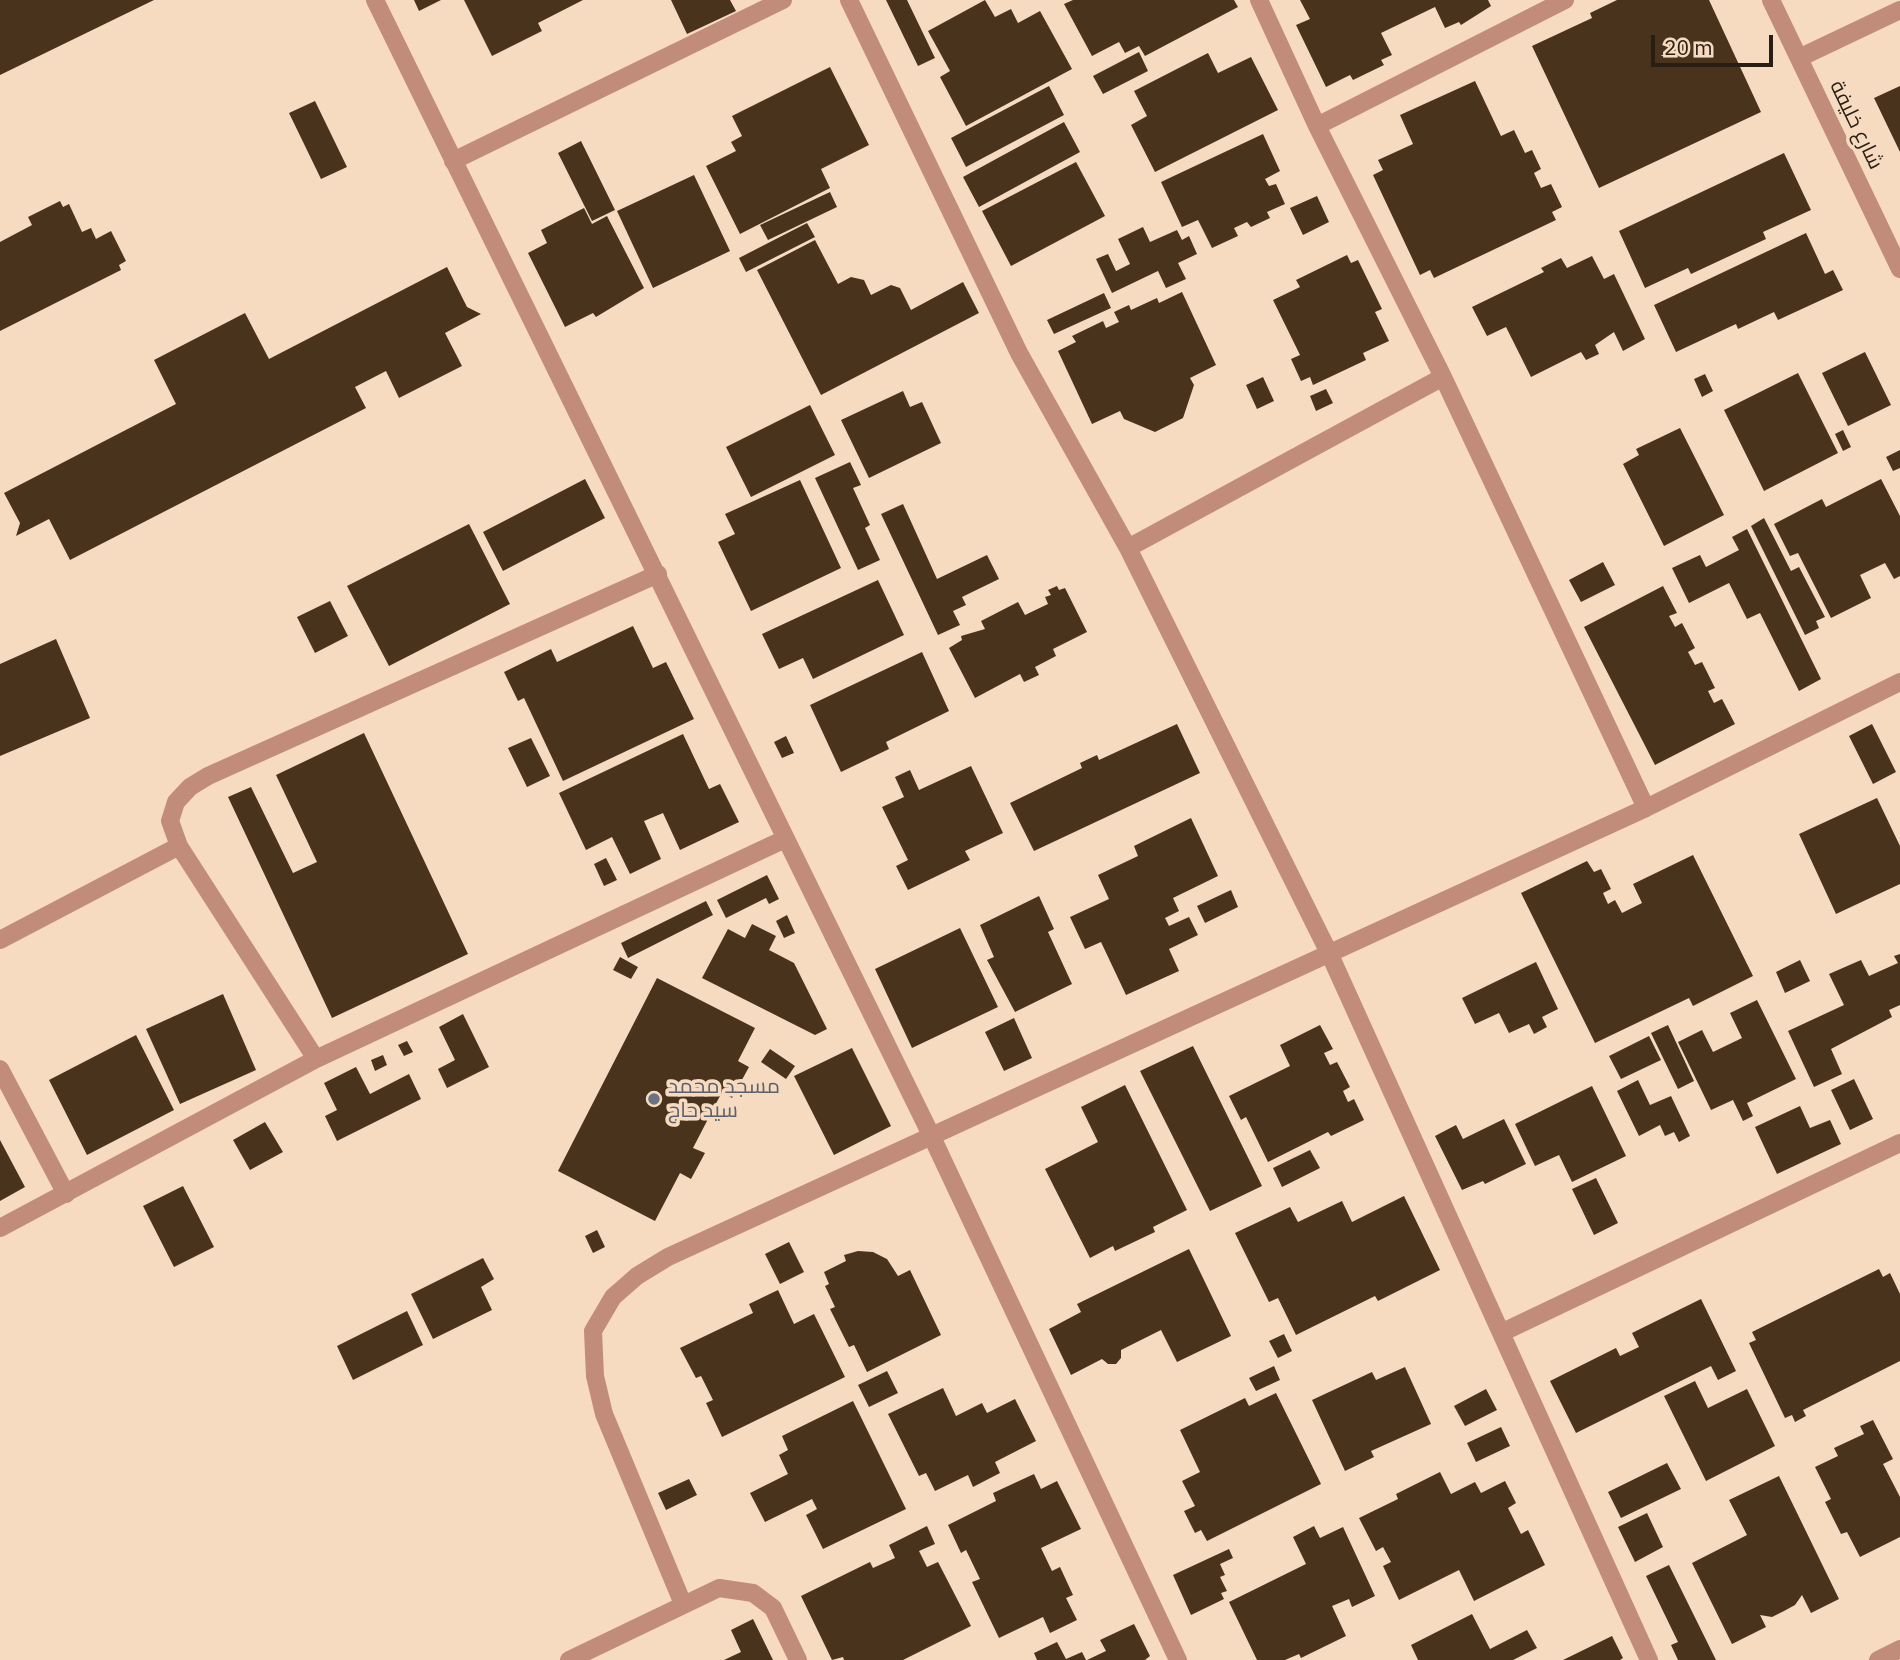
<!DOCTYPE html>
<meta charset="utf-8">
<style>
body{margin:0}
#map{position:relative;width:1900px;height:1660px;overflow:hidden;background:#f6dbc1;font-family:"IBM Plex Sans",sans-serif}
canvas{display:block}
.scale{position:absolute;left:1651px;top:35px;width:122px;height:32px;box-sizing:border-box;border:4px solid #281e14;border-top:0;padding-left:9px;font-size:21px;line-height:24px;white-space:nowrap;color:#281e14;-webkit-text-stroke:5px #f6dbc1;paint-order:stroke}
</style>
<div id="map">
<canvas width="1900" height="1660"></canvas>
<div class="scale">20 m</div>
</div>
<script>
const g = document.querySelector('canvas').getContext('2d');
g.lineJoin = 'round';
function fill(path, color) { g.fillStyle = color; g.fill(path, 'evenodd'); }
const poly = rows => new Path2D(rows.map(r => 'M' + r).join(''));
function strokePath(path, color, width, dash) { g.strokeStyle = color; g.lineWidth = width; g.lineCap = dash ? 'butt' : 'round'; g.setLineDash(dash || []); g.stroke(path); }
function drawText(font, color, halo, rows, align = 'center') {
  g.font = font + ' "IBM Plex Sans",Cairo,sans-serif'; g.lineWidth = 7; g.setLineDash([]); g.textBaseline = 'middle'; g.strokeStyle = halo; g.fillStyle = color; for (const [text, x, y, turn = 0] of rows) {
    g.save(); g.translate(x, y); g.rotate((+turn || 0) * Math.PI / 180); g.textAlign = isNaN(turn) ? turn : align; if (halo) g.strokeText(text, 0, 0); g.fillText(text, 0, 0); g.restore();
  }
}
fill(poly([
 [0,0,154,0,0,75],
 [414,0,441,0,419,11],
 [464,0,583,0,538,23,542,31,492,56],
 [671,0,730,0,736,11,687,34],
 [886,0,907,0,935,58,918,66],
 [985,0,995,17,1011,9,1018,23,1040,11,1072,69,966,126,940,77,950,71,928,31],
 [1073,0,1234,0,1238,7,1145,56,1139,46,1125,53,1119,42,1092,56,1064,4],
 [1300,0,1488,0,1491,6,1461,25,1459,22,1445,28,1435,7,1381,33,1392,55,1381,60,1384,65,1353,80,1350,75,1326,87,1296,25,1310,19],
 [1617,0,1709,0,1761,112,1599,188,1532,46,1592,18,1590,13],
 [1139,52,1148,71,1103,94,1093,76],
 [1208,53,1218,73,1251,57,1278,110,1155,172,1131,125,1147,116,1134,91],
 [830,67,869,145,821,169,830,188,740,234,706,166,736,151,731,142,742,136,732,116],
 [1475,81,1501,136,1514,130,1525,153,1532,150,1541,169,1534,173,1541,188,1551,184,1562,207,1552,212,1556,220,1434,278,1430,270,1420,275,1373,175,1383,170,1378,160,1413,144,1400,115],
 [1049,86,1064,115,966,167,951,138],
 [1900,86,1900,152,1874,98],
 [315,101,347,167,321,179,289,113],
 [1064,122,1080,152,979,207,963,177],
 [1263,134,1280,171,1265,179,1269,186,1276,184,1285,204,1267,212,1270,218,1251,227,1247,222,1234,228,1238,236,1212,248,1198,220,1182,227,1161,182],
 [581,141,615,210,592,221,558,153],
 [1784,153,1811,210,1763,232,1766,239,1691,274,1688,268,1645,288,1619,231],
 [1076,162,1105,216,1011,266,982,211],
 [694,175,730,251,653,288,617,211],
 [830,192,837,207,768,240,760,225],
 [1317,196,1329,222,1303,235,1290,208],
 [60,201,63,207,69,204,82,232,91,228,96,239,111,231,126,261,119,265,121,270,0,331,0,242,32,225,28,217],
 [584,208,592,224,607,216,644,288,596,317,593,313,565,327,528,253,547,243,541,230],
 [807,223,815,237,746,272,739,258],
 [1143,227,1150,242,1177,230,1182,240,1189,236,1197,254,1178,263,1186,279,1166,288,1158,271,1112,293,1096,259,1108,254,1116,271,1130,264,1118,239],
 [1806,233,1825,274,1833,270,1843,290,1778,320,1774,312,1738,329,1736,324,1676,352,1654,305],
 [815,240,838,284,851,277,864,280,871,295,891,285,900,288,911,310,963,282,979,313,821,395,757,270],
 [1347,255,1351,263,1358,260,1382,309,1375,312,1389,341,1363,353,1366,360,1313,385,1310,377,1301,381,1291,359,1300,355,1273,300,1300,287,1296,280],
 [1592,256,1604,279,1614,274,1645,339,1623,351,1614,332,1595,345,1599,354,1586,360,1581,352,1531,377,1506,327,1487,336,1472,307,1544,272,1541,268,1561,258,1567,268],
 [447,267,467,307,481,314,445,333,462,366,399,398,386,371,355,387,366,408,70,560,49,519,16,536,20,523,4,493,176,404,154,360,245,313,269,359],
 [1182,292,1216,365,1190,378,1194,385,1183,418,1155,432,1124,419,1120,411,1092,424,1058,351,1076,342,1072,336,1103,321,1106,328,1119,322,1114,312,1129,305,1131,310,1157,298,1159,303],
 [1104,293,1111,308,1054,334,1047,320],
 [1865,352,1891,405,1848,426,1822,373],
 [1798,373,1838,453,1764,491,1724,410],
 [1705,374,1713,391,1702,397,1694,379],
 [1263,377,1274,401,1257,409,1246,385],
 [1326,389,1333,403,1316,411,1310,396],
 [903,391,910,407,922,402,941,443,869,478,841,420],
 [810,405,835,455,751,497,726,447],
 [1680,428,1724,515,1664,546,1623,464,1639,455,1636,449],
 [1843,430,1851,447,1843,451,1835,434],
 [1900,450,1900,468,1893,471,1886,457],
 [850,462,861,485,853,488,870,525,865,528,880,560,858,570,815,478],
 [585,479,605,518,503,571,483,532],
 [1881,479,1900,516,1900,576,1894,579,1885,563,1860,575,1871,598,1831,618,1798,553,1790,556,1774,524,1822,499,1826,507],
 [800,480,841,568,751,611,718,542,735,534,725,514],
 [903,504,937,579,987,555,999,579,962,597,966,605,953,611,960,625,938,635,881,514],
 [1764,518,1791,571,1799,567,1825,617,1816,621,1819,628,1805,635,1751,526],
 [469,524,510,604,389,666,347,586],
 [1747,529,1821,679,1799,691,1760,613,1747,619,1729,583,1689,603,1672,568,1700,555,1706,567,1739,550,1732,537],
 [1603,562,1615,585,1581,602,1569,580],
 [878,580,904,635,813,679,803,658,779,669,762,634],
 [1057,586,1059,590,1065,588,1087,632,1053,649,1056,656,1035,667,1039,675,1024,682,1020,674,975,698,949,648,962,640,961,636,985,629,981,621,1018,602,1025,615,1048,604,1045,597,1051,595,1048,590],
 [1663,586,1677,613,1669,616,1675,627,1682,623,1695,648,1688,652,1695,665,1702,662,1715,688,1708,691,1714,703,1722,699,1735,724,1655,765,1584,627],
 [330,601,348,636,315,653,297,617],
 [633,626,653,668,666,662,694,719,563,781,524,698,518,701,504,672,551,649,557,662],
 [56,639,90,718,0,756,0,664],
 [922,652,949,711,886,742,889,749,841,772,810,705],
 [1177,724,1200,773,1034,851,1010,803,1082,768,1080,763,1097,755,1099,760],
 [1872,724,1896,772,1873,784,1849,736],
 [364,733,468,954,332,1018,228,797,251,787,293,873,317,862,276,775],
 [683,734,709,789,720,784,739,822,680,850,663,813,644,821,661,859,630,874,612,837,586,850,559,793],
 [786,736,794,753,782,758,774,742],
 [531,738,550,776,527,787,508,748],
 [971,766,1003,833,965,851,970,860,908,890,896,866,908,860,882,807,904,797,895,777,910,770,919,790],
 [1877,798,1900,846,1900,884,1836,914,1799,834],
 [1191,818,1218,876,1173,898,1179,911,1165,918,1169,926,1189,917,1198,935,1169,949,1179,971,1126,995,1101,942,1085,949,1070,917,1109,899,1098,875,1138,856,1134,846],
 [1693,855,1753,976,1693,1006,1689,998,1595,1043,1521,893,1587,861,1594,872,1601,869,1611,889,1603,893,1608,904,1615,900,1622,913,1642,903,1633,884],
 [606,858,617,880,604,886,594,864],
 [767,875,779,899,769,904,766,898,726,918,717,900],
 [1231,890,1238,907,1205,923,1197,906],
 [1039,896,1054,929,1048,932,1072,984,1015,1012,987,960,994,957,980,925],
 [706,901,713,915,628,958,621,943],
 [787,915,795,933,784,938,776,921],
 [752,924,776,936,769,950,794,963,827,1029,815,1035,702,978,728,929,745,938],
 [960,928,998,1007,912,1048,875,969],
 [1900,954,1900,1005,1889,1010,1892,1017,1831,1049,1842,1074,1814,1087,1788,1031,1844,1005,1829,974,1861,960,1869,976,1898,963,1894,956],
 [620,957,638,967,631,979,613,970],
 [1800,960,1810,981,1785,993,1776,972],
 [1536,962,1558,1009,1542,1017,1547,1027,1534,1034,1529,1024,1509,1033,1499,1013,1475,1024,1462,998],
 [657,978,755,1028,738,1061,749,1067,732,1098,722,1092,693,1148,705,1153,691,1179,680,1173,655,1221,558,1171],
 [223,994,256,1070,180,1104,146,1029],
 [1757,1000,1796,1079,1747,1103,1753,1116,1743,1121,1733,1100,1711,1110,1678,1042,1702,1030,1713,1052,1742,1038,1730,1013],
 [463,1014,489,1067,447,1088,438,1069,455,1060,439,1027],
 [1014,1018,1032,1058,1004,1071,985,1032],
 [1320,1025,1333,1049,1324,1053,1330,1065,1337,1062,1350,1087,1343,1091,1348,1102,1354,1099,1364,1120,1331,1136,1328,1132,1268,1162,1246,1117,1241,1120,1229,1096,1290,1066,1280,1045],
 [1668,1025,1694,1081,1678,1089,1651,1033],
 [136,1035,174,1110,87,1155,49,1080],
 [1649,1036,1661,1060,1621,1079,1609,1056],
 [407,1041,413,1052,404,1056,398,1045],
 [1193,1046,1262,1186,1210,1211,1140,1071],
 [852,1048,891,1126,834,1155,794,1076],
 [770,1049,795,1066,786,1079,761,1062],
 [383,1055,387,1065,375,1071,371,1060],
 [356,1067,370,1094,409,1074,421,1099,337,1141,325,1116,337,1110,324,1083],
 [1854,1079,1873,1119,1850,1130,1831,1090],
 [1638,1080,1650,1105,1671,1096,1690,1136,1679,1142,1674,1132,1665,1136,1660,1125,1639,1136,1617,1091],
 [1125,1085,1187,1210,1153,1227,1155,1232,1115,1251,1113,1246,1090,1258,1045,1169,1098,1142,1081,1107],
 [1592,1086,1626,1156,1572,1182,1559,1155,1535,1166,1515,1124],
 [1800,1106,1810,1128,1830,1120,1841,1144,1777,1174,1755,1127],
 [1504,1119,1526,1164,1485,1184,1483,1181,1462,1190,1435,1136,1456,1125,1463,1139],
 [265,1122,283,1152,250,1170,233,1140],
 [0,1140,25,1187,0,1201],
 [1310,1150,1320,1168,1282,1187,1273,1168],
 [1596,1178,1618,1223,1594,1235,1572,1189],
 [183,1186,214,1247,174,1267,143,1206],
 [1404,1196,1440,1270,1378,1301,1375,1296,1296,1335,1278,1298,1269,1302,1235,1233,1290,1207,1298,1222,1342,1201,1352,1222],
 [597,1230,605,1247,593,1253,585,1236],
 [789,1242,804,1272,780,1284,765,1254],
 [1189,1249,1231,1336,1177,1362,1161,1330,1121,1350,1121,1358,1116,1364,1108,1364,1102,1359,1071,1375,1049,1329,1081,1312,1077,1304],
 [858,1251,873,1252,887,1259,898,1276,910,1270,941,1335,867,1372,854,1345,849,1347,830,1309,835,1307,825,1286,829,1284,824,1272,846,1261,844,1255],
 [483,1258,494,1279,481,1287,492,1310,433,1339,411,1294],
 [1879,1269,1883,1277,1890,1273,1900,1294,1900,1361,1803,1410,1806,1416,1795,1422,1792,1415,1785,1418,1749,1343,1756,1340,1752,1332],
 [778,1290,794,1324,814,1314,845,1377,722,1437,706,1403,713,1400,701,1376,696,1378,680,1348,753,1313,749,1304],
 [1701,1299,1736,1371,1718,1380,1711,1366,1576,1433,1550,1381,1616,1348,1620,1356,1639,1347,1632,1333],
 [407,1311,423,1345,353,1380,337,1346],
 [1284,1334,1292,1351,1278,1358,1269,1341],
 [1274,1366,1280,1380,1256,1391,1249,1378],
 [1405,1367,1431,1424,1371,1451,1374,1457,1345,1471,1312,1400,1372,1372,1376,1380],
 [887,1371,898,1393,869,1407,858,1385],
 [1695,1381,1708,1408,1747,1389,1775,1446,1706,1481,1664,1396],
 [943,1388,956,1416,982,1403,987,1413,1015,1399,1036,1441,995,1462,1000,1473,973,1487,968,1475,935,1491,926,1473,919,1476,888,1414],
 [1486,1389,1497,1410,1465,1426,1454,1406],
 [1276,1393,1321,1484,1207,1541,1201,1530,1195,1533,1184,1511,1195,1506,1182,1481,1200,1472,1180,1430,1245,1398,1249,1406],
 [853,1401,906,1509,823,1549,806,1515,817,1509,812,1499,765,1522,750,1493,788,1474,779,1455,788,1450,782,1436],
 [1873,1420,1893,1459,1883,1464,1900,1497,1900,1537,1860,1557,1847,1532,1841,1534,1825,1502,1831,1499,1815,1467,1838,1456,1834,1448,1864,1434,1860,1426],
 [1501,1427,1510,1446,1476,1462,1467,1443],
 [1667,1463,1681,1489,1621,1518,1608,1492],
 [1440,1472,1451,1494,1475,1482,1481,1493,1505,1481,1516,1503,1508,1508,1521,1534,1528,1530,1545,1565,1474,1601,1459,1570,1399,1600,1383,1566,1391,1562,1383,1547,1376,1551,1359,1518,1398,1499,1396,1494],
 [1034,1474,1041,1489,1057,1481,1081,1529,1041,1548,1052,1571,1060,1567,1073,1595,1066,1598,1077,1620,1050,1633,1043,1617,999,1638,972,1582,980,1579,966,1550,961,1553,948,1525,996,1501,993,1493],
 [1779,1476,1839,1599,1811,1613,1802,1595,1795,1605,1784,1611,1772,1617,1760,1615,1766,1627,1732,1644,1692,1563,1747,1535,1729,1500],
 [689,1479,697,1495,666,1510,658,1493],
 [1647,1513,1663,1547,1635,1562,1618,1527],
 [927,1526,935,1544,919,1551,927,1567,938,1562,971,1626,903,1660,844,1660,843,1657,832,1660,801,1596,870,1562,873,1568,895,1558,889,1545],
 [1314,1526,1320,1538,1343,1527,1375,1596,1352,1607,1349,1599,1332,1606,1346,1636,1301,1658,1299,1654,1285,1660,1257,1660,1229,1602,1306,1564,1293,1537],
 [1229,1549,1233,1558,1220,1564,1225,1575,1220,1577,1227,1591,1221,1593,1224,1599,1191,1615,1173,1575],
 [1669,1565,1716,1660,1678,1660,1671,1645,1678,1642,1646,1576],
 [1472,1614,1490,1649,1527,1630,1537,1648,1513,1660,1418,1660,1411,1645],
 [753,1619,773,1660,724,1660,741,1652,731,1630],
 [1134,1624,1150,1656,1145,1660,1087,1660,1106,1651,1100,1640],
 [1612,1636,1623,1658,1620,1660,1563,1660],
 [1057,1642,1066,1659,1082,1652,1086,1660,1037,1660,1034,1653]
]), '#49331d');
strokePath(poly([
 [375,0,932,1137,1178,1660],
 [849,0,1019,353,1128,548,1330,955,1649,1660],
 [1259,0,1317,126,1443,377,1646,808],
 [1771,0,1900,269],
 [1799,58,1900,10],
 [1317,126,1565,0],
 [453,161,783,0],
 [1128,548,1443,377],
 [0,940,179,846],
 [316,1059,179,846,170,821,176,802,190,787,208,776,658,574],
 [0,1069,66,1194],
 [0,1228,316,1059,785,839],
 [1503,1332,1900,1143],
 [683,1604,604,1414,595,1376,593,1331,613,1297,637,1276,668,1257,1646,808,1900,682],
 [569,1660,719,1588,753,1593,773,1608,798,1660],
 [1878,1660,1900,1649]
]), '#c28c7a', 18);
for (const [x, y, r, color] of [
 [654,1099,7,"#6b7280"]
]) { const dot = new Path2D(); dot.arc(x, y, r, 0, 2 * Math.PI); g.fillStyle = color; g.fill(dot); strokePath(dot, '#f6dbc1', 2.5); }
drawText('21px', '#281e14', '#f6dbc1', [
 ["شارع خليفة",1856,125,64]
]);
drawText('21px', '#5b616d', '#f6dbc1', [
 ["مسجد محمد",668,1087],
 ["سيد حاج",668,1111]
], 'left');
</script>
